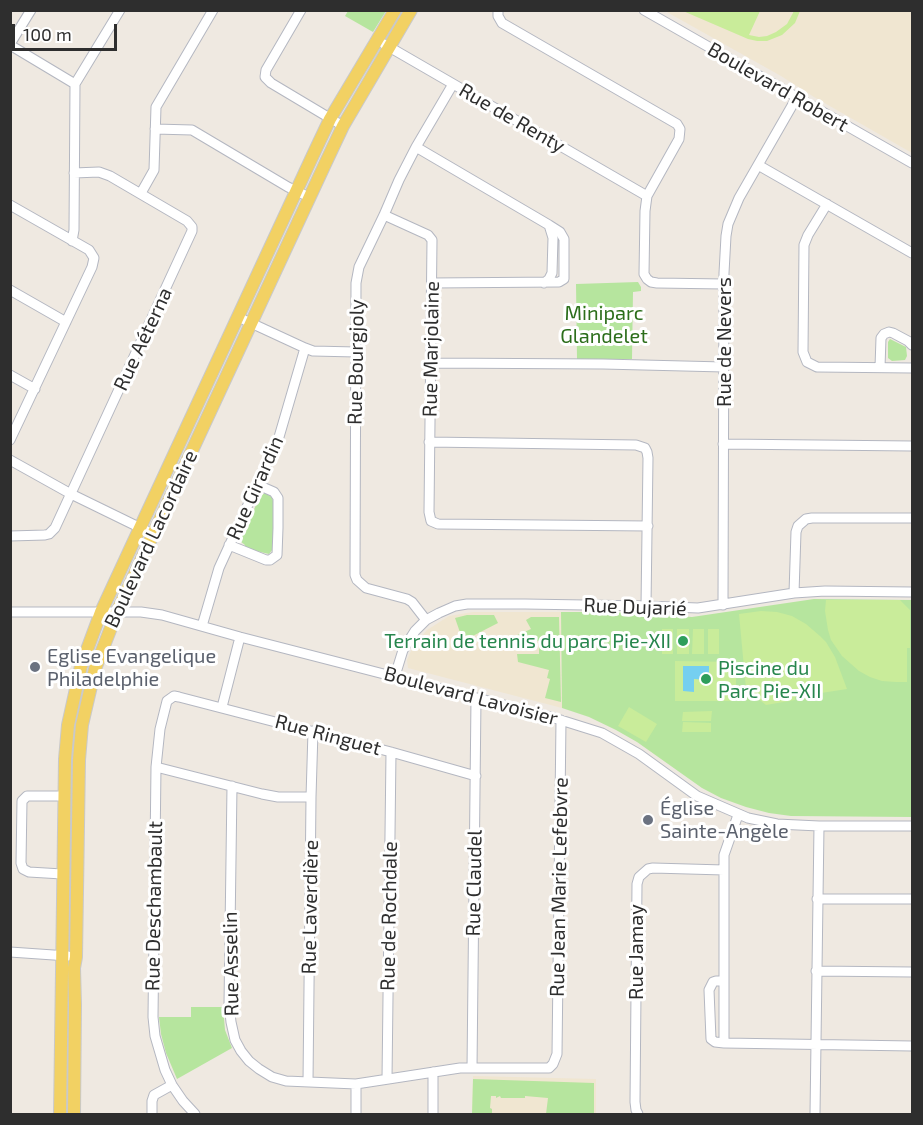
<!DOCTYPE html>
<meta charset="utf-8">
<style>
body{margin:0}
#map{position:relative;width:923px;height:1125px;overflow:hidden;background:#efe9e1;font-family:"Exo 2",sans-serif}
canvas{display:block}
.frame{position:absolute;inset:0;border:12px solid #2e2e2e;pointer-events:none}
.scale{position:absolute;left:12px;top:24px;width:105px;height:27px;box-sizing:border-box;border:3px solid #2e2e2e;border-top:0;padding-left:8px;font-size:18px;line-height:21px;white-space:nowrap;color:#2e2e2e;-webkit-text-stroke:4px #fff;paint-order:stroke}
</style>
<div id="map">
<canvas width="923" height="1125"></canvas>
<div class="frame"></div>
<div class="scale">100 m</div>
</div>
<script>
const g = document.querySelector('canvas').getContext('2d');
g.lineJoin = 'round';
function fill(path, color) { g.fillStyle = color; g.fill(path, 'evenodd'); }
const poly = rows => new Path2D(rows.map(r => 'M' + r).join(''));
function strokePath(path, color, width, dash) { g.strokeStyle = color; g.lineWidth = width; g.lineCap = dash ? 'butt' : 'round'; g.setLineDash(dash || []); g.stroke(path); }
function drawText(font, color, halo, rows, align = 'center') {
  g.font = font + ' "Exo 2",sans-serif'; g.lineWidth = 6; g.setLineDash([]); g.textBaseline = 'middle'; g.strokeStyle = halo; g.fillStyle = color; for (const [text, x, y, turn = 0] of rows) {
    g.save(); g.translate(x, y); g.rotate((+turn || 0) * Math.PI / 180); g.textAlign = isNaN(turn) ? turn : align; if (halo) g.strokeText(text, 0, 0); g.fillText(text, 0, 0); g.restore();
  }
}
fill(poly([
 [665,11,912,11,912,153,814,97,781,76],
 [473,612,561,612,562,708,408,668,407,660,410,653,414,645,427,630,449,616],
 [473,1076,596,1079,596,1114,472,1114]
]), '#f0e6d1');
fill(poly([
 [348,11,348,10,386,11,373,32,345,16],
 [638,282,641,287,641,291,633,292,632,359,577,359,576,284],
 [890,339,906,347,907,356,905,360,892,361,888,358,888,342],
 [265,493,272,497,273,501,273,549,269,554,252,550,244,547,245,545,240,541,260,496],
 [814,599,912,600,912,817,791,816,769,813,746,807,721,798,702,788,637,742,616,730,589,717,562,708,561,612,610,612,692,617],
 [467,615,494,615,498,623,463,641,455,618],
 [531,617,559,617,561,702,545,698,550,679,547,678,549,670,518,662,517,654,539,654,539,641,520,640,515,636,531,629,526,620],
 [191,1007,223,1007,225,1030,232,1048,177,1079,166,1053,161,1034,159,1017,191,1017],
 [473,1079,594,1083,594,1114,546,1114,548,1098,525,1096,525,1098,501,1098,500,1096,496,1098,496,1096,491,1096,490,1108,492,1109,492,1114,472,1114]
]), '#b6e59e');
fill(poly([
 [683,11,760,11,749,35,759,37,767,36,776,32,787,24,794,11,800,11,795,23,782,35,767,41,757,41,748,39],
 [826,600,900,600,910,610,910,648,907,648,907,682,896,682,882,681,870,677,859,671,842,656,831,640,828,630,825,611],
 [761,611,777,612,792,616,806,624,820,636,826,642,835,657,847,689,795,697,795,700,766,705,746,689,739,614],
 [662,629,673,629,673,654,662,654],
 [677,629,689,629,689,654,677,654],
 [693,629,704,629,704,654,692,654],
 [708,629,719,629,719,654,708,654],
 [675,661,736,662,736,695,734,700,732,701,675,701],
 [629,707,657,724,646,742,618,726],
 [712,711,711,721,682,721,683,712],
 [683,722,711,723,711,732,682,732]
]), '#c9ec9a');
fill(poly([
 [683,666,709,666,709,680,694,679,694,692,683,691]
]), '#75cff0');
const minor = poly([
 [301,10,266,70,265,77,271,83,343,126],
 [498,10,498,16,502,23,677,124,680,129,679,139,647,196,645,211,644,274,647,279,651,282,657,283,724,284],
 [644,10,912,163],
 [10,44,31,10],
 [384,44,647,196],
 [10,45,75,84],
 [155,129,192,130,288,187,309,197],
 [416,147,549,225,560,232,564,239,564,279,559,282,432,283],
 [758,165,912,253],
 [141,193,154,170,156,107,213,10],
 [827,204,808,235,804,245,803,352,807,362,817,367,912,368],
 [10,205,89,250,94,258,92,267,10,440],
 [384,215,428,235,432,240,429,512,431,521,438,524,648,526],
 [72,241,74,230,75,84,120,10],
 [544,283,549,279,552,273,553,238,549,225],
 [10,290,66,322],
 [238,317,305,348,313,351,356,352],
 [431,363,603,364,724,367],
 [880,367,881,338,884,334,889,332,893,333,908,341,912,345],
 [10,375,35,389],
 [429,442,636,445,645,448,647,452,648,458,646,606],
 [723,444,912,446],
 [10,460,71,494,153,534],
 [10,536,45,535,49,534,55,528,192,231,192,227,187,221,110,176,99,172,74,173],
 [229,545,266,560,270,560,277,555,278,528,278,498,274,492,258,485],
 [794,593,796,532,798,526,806,519,812,518,912,518],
 [723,605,724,273,726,236,728,224,739,198,797,97],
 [10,612,141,612,162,615,240,637,551,717,602,733,639,754,697,796,748,818,777,824,819,826,912,826],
 [426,620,412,602,407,599,366,588,357,580,355,575,356,283,359,267,384,215,399,180,416,147,453,84],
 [202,626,219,568,279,437,305,348],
 [395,676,403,650,415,631,426,620,439,613,455,606,467,604,525,604,646,606,698,608,794,593,825,591,912,592],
 [222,707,240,637],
 [156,767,262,794,278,797,311,797],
 [232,786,229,1004,231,1022,235,1040,241,1051,249,1061,259,1069,272,1077,286,1081,356,1084,460,1068,549,1068,553,1064,557,1054,561,720],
 [738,815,724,855,724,1043,912,1046],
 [62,874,29,872,23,869,21,863,22,801,27,796,63,796],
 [817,899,912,899],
 [10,952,68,956],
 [816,971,912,972],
 [724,981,716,981,713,982,709,990,711,1039,715,1042,724,1043],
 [472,1068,476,698],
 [387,1079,391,752],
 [308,1082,311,797,313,731],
 [152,1114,152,1101,154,1095,172,1085],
 [195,1114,183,1101,172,1085,165,1070,155,1036,153,1017,156,767,160,729,167,701,174,696,179,697,391,752,476,776],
 [356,1114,356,1084],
 [433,1114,433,1072],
 [638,1114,636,1110,635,1102,637,884,639,877,648,869,653,868,724,870],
 [815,1114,819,826]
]);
const major = poly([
 [60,1114,65,759,68,725,81,666,101,612,313,155,330,119,395,10],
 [74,1114,75,1005,74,968,76,957,79,760,82,725,95,669,117,612,326,162,343,126,411,10]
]);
strokePath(minor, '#b4b7c1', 11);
strokePath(major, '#c9c9c9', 14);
strokePath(minor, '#fff', 9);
strokePath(major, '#f2d163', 12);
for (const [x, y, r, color] of [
 [683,641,6,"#2e9e5b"],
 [35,667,6,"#6b7280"],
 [706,679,6,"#2e9e5b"],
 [648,820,6,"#6b7280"]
]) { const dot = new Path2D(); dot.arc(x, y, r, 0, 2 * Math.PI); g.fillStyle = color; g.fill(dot); strokePath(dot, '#fff', 2); }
drawText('20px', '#2e2e2e', '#fff', [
 ["Boulevard Robert",778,87,30],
 ["Rue de Renty",512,118,30],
 ["Rue Aéterna",143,339,-65],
 ["Rue de Nevers",724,342,-90],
 ["Rue Marjolaine",431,349,-89],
 ["Rue Bourgjoly",356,362,-89],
 ["Rue Girardin",255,488,-66],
 ["Boulevard Lacordaire",151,539,-65],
 ["Rue Dujarié",635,607,2],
 ["Boulevard Lavoisier",471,696,15],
 ["Rue Ringuet",328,735,15],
 ["Rue Claudel",474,883,-89],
 ["Rue Jean Marie Lefebvre",559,887,-89],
 ["Rue Deschambault",154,906,-89],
 ["Rue Laverdière",310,907,-89],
 ["Rue de Rochdale",389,916,-89],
 ["Rue Jamay",636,952,-90],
 ["Rue Asselin",231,964,-91]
]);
drawText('20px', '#2c6e1b', '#fff', [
 ["Miniparc",604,313],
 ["Glandelet",604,336]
]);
drawText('20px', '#27864d', '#fff', [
 ["Terrain de tennis du parc Pie-XII",671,641],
 ["Piscine du",718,668,"left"],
 ["Parc Pie-XII",718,691,"left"]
], 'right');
drawText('20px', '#5b616d', '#fff', [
 ["Eglise Evangelique",47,656],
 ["Philadelphie",47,679],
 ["Église",660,808],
 ["Sainte-Angèle",660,831]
], 'left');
</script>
